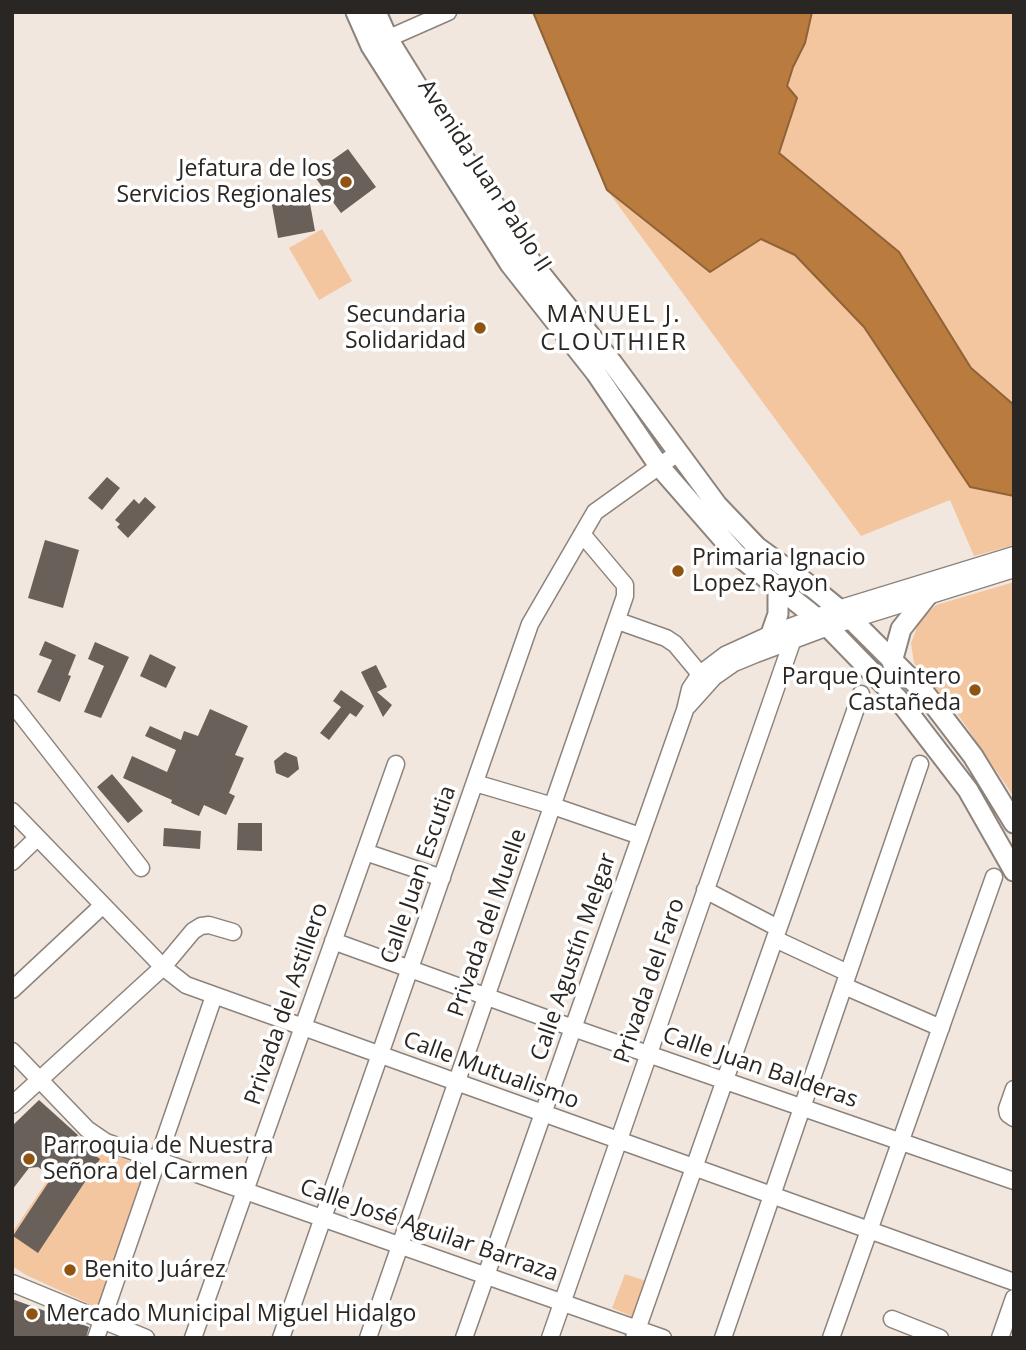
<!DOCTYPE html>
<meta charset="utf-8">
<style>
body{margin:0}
#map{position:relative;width:1026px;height:1350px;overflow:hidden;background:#f1e7df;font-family:"Open Sans",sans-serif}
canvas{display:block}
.frame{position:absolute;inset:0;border:14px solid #2a2623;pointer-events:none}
</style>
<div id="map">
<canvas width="1026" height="1350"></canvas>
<div class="frame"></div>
</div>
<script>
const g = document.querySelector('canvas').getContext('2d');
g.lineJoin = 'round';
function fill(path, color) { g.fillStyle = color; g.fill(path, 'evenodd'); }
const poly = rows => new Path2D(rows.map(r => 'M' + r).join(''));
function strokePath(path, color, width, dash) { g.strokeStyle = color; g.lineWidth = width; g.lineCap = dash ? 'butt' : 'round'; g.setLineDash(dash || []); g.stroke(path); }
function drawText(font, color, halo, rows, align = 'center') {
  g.font = font + ' "Open Sans",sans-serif'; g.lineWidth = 7; g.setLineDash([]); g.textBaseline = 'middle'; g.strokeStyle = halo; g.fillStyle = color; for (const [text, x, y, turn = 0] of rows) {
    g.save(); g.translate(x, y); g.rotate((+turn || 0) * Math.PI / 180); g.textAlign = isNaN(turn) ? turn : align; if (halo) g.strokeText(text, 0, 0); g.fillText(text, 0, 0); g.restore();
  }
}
fill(poly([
 [812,12,1014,12,1014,405,971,368,899,252,779,153,797,98,787,86,793,67,805,43],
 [607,190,710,271,761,239,795,255,864,327,970,487,1014,496,1014,545,974,556,950,500,861,536],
 [322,229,352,281,319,300,289,248],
 [1014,582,1014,797,959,716,914,663,911,643,919,622,936,605],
 [78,1135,99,1150,149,1168,98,1308,26,1275,12,1266,12,1233],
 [625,1274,652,1283,638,1319,612,1308]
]), '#f4c69f');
const water = poly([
 [533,12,812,12,805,43,793,67,787,86,797,98,779,153,899,252,971,368,1014,405,1014,496,970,487,864,327,795,255,761,239,710,272,607,190,533,12]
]);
fill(water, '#ba7b3f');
strokePath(water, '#8f6237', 2);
fill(poly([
 [348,149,376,187,341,213,315,177,333,164,331,161],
 [307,187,315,231,278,238,270,194],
 [107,477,120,488,102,510,88,498],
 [145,497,156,507,128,538,117,527,120,524,115,520,134,499,139,504],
 [45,540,79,550,63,608,28,598],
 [45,641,76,655,68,675,71,676,60,702,37,692,52,660,39,655],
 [95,642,129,657,101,718,84,712,104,666,88,659],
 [150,654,176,667,166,688,140,676],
 [376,665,387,687,377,692,392,705,383,717,361,672],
 [341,690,364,706,356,717,350,713,329,740,320,733,341,707,333,701],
 [210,709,248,726,235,755,244,758,229,793,235,796,226,815,204,805,199,816,171,803,172,800,123,778,132,756,167,772,176,750,145,736,150,726,181,740,184,731,198,736],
 [285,752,297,757,299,769,288,778,276,773,274,761],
 [112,774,143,811,128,823,97,787],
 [238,823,262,823,262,851,237,850],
 [164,828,201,831,200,849,163,846],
 [39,1100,78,1135,73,1141,100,1159,38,1253,13,1236,52,1177,38,1167,29,1168,12,1190,12,1126],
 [12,1299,89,1327,86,1338,12,1338]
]), '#686059');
const minor = poly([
 [380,42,448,12],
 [618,621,666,638,675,644,700,674],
 [12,703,141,868],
 [688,706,714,677,734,663,756,654,828,627,1014,569],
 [475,783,553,806,640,836],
 [12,811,163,967,186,985,1014,1282],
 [365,852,442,878],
 [12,862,37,838],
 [705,890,778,928],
 [775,939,848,973],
 [333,941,573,1028,1014,1181],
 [844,986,941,1028],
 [12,990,103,905],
 [12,1051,87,1129,106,1142,663,1338],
 [1014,1089,1007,1109,1008,1114,1014,1118],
 [12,1105,163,967,193,931,201,926,209,925,233,932],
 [12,1283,146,1338],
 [892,1319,940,1338],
 [96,1338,214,996],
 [193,1338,396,764],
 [281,1338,530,624,595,512,679,452],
 [368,1338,625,596,625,585,582,534],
 [464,1338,685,710,690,689,700,674,725,655,771,634,838,609,1014,555],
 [550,1338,793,639],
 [634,1338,861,694],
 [723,1338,920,764],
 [831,1338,994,877],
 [1000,1338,1014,1298]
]);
const major = poly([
 [356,12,371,46,510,264,596,373,659,466,736,554,828,627,898,699,968,790,1014,871],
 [376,12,388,39,424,97,532,263,613,364,717,505,757,547,813,588,852,620,924,692,973,756,1014,823],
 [771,634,778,614,778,586],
 [892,662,901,629,927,596]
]);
strokePath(minor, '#8c837c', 19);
strokePath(major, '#8c837c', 23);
strokePath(minor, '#fff', 16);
strokePath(major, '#fff', 19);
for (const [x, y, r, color] of [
 [346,182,7,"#8f5412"],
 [480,328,7,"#8f5412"],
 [678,571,7,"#8f5412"],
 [975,690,7,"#8f5412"],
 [29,1159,7,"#8f5412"],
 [70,1270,7,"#8f5412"],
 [32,1314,7,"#8f5412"]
]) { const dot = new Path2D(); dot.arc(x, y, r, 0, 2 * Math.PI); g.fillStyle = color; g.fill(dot); strokePath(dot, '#fff', 2.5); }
drawText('23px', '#2a2623', '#fff', [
 ["Jefatura de los",332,169,"right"],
 ["Servicios Regionales",332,195,"right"],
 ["Secundaria",466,315,"right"],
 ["Solidaridad",466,341,"right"],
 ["Primaria Ignacio",692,558],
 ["Lopez Rayon",692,584],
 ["Parque Quintero",961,677,"right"],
 ["Castañeda",961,703,"right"],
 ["Parroquia de Nuestra",43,1146],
 ["Señora del Carmen",43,1172],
 ["Benito Juárez",84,1270],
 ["Mercado Municipal Miguel Hidalgo",46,1314]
], 'left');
drawText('23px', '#2a2623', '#fff', [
 ["Avenida Juan Pablo II",484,176,57],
 ["Calle Juan Escutia",419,875,-71],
 ["Privada del Muelle",488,923,-71],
 ["Calle Agustín Melgar",574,957,-71],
 ["Privada del Faro",650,981,-71],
 ["Privada del Astillero",287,1004,-71],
 ["Calle Juan Balderas",760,1068,19],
 ["Calle Mutualismo",491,1071,20],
 ["Calle José Aguilar Barraza",429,1231,19]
]);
g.letterSpacing = '2px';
drawText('24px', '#2a2623', '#fff', [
 ["MANUEL J.",614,315],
 ["CLOUTHIER",614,343]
]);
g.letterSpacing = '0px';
</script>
